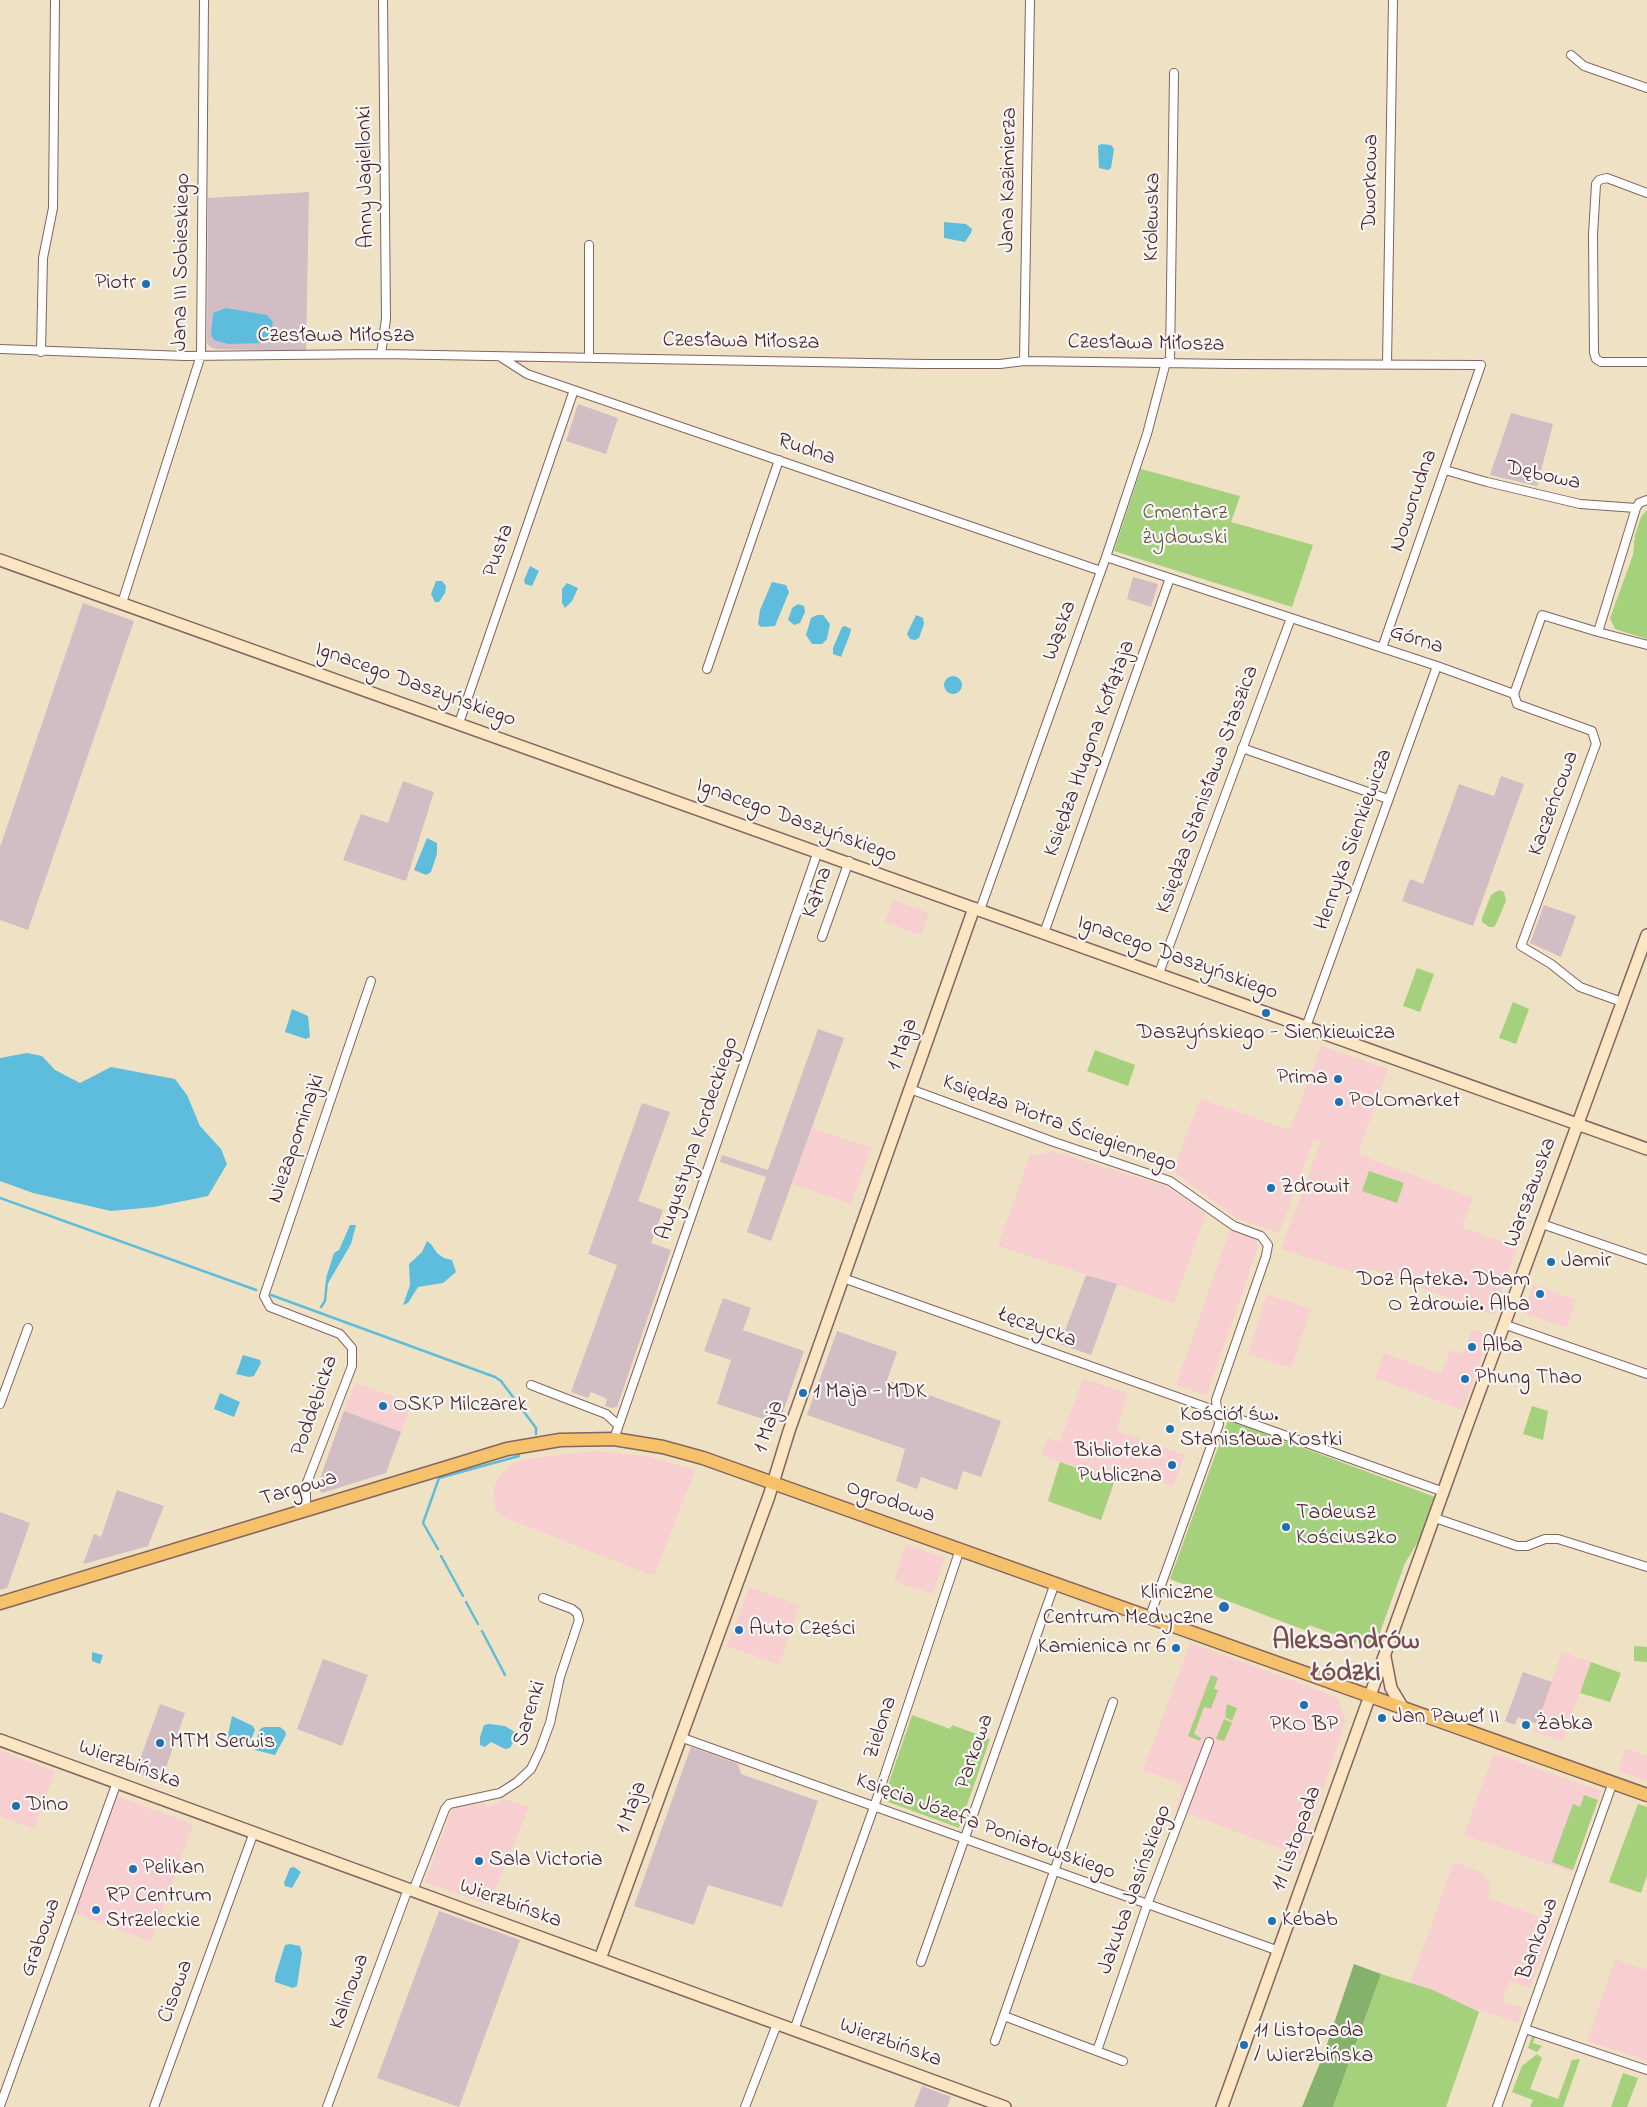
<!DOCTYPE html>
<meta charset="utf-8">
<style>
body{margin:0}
canvas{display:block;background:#efe1c3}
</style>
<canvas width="1647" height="2107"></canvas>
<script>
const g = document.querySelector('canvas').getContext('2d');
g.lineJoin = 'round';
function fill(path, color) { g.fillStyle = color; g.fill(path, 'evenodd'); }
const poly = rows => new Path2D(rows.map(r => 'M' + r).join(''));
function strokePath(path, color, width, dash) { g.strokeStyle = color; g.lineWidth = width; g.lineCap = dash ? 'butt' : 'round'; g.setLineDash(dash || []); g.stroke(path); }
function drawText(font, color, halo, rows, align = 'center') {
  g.font = font + ' "Indie Flower",sans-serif'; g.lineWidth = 4.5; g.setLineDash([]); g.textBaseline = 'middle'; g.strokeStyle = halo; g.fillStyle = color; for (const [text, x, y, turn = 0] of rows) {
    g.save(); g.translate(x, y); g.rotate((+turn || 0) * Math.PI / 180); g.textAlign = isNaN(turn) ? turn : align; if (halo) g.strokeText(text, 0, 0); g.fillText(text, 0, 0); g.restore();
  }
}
fill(poly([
 [893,900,929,913,921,935,885,922],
 [1321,1046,1388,1069,1358,1154,1473,1198,1462,1227,1517,1247,1494,1315,1372,1269,1361,1275,1281,1249,1321,1141,1314,1139,1279,1233,1236,1218,1173,1171,1200,1099,1290,1130],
 [812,1128,871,1148,851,1204,792,1184],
 [1052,1151,1168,1187,1206,1214,1174,1303,998,1246,1030,1155,1039,1155],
 [1230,1230,1253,1238,1258,1247,1207,1395,1176,1385],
 [1533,1285,1576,1300,1567,1328,1524,1313],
 [1267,1294,1311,1309,1291,1368,1248,1354],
 [1472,1329,1489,1335,1463,1410,1375,1378,1384,1353,1441,1374,1450,1350,1463,1354],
 [1083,1378,1128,1394,1116,1430,1185,1455,1173,1486,1120,1469,1101,1521,1047,1501,1060,1462,1041,1455,1048,1438,1060,1442],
 [355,1383,412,1403,401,1432,344,1411],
 [595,1451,648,1456,695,1470,654,1576,503,1517,495,1509,494,1487,501,1474,513,1463,533,1458],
 [906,1544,945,1558,933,1594,894,1581],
 [749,1587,799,1605,779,1665,727,1646],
 [1190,1643,1337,1697,1346,1721,1300,1856,1176,1809,1184,1785,1143,1770],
 [1562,1652,1591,1662,1562,1741,1534,1732],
 [1626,1748,1647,1756,1647,1781,1618,1771],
 [0,1751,55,1771,34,1829,0,1816],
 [1494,1753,1601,1791,1572,1872,1464,1835],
 [117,1796,193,1824,151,1942,73,1913],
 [504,1799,529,1807,489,1905,425,1882,451,1812,458,1806,485,1803,487,1807],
 [1454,1862,1479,1871,1489,1881,1490,1889,1488,1898,1554,1922,1530,1988,1510,1981,1502,2001,1523,2008,1518,2023,1480,2010,1446,2107,1333,2107,1381,1974,1410,1984],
 [1615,1959,1645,1970,1647,1966,1647,2061,1587,2041]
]), '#f7cfd0');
fill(poly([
 [309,192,306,351,216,349,210,347,207,343,208,198],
 [578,404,618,418,606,454,566,441],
 [1511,413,1553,424,1537,486,1490,475],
 [1133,577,1158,584,1151,607,1127,599],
 [83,603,134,621,28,930,0,920,0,847],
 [1501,776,1524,784,1473,926,1402,901,1410,879,1423,884,1459,784,1494,796],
 [403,781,434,792,406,881,343,860,361,814,388,823],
 [1544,905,1576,916,1561,957,1530,943],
 [818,1029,844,1038,771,1241,747,1232,766,1177,720,1162,722,1155,768,1170],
 [642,1103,670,1112,638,1201,663,1210,651,1243,671,1250,617,1407,612,1408,605,1406,607,1399,591,1392,588,1398,571,1392,617,1265,588,1254],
 [1086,1275,1117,1284,1091,1355,1060,1344],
 [723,1298,751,1308,743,1330,804,1351,779,1424,717,1404,731,1360,704,1351],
 [837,1331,897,1352,887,1380,1001,1421,981,1477,963,1471,957,1490,921,1477,917,1489,896,1481,905,1449,807,1415],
 [344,1411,401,1432,386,1473,322,1493,317,1487],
 [117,1490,164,1506,148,1546,83,1564,94,1534,101,1537],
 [0,1512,30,1523,7,1588,0,1590],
 [323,1659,368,1675,342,1746,297,1729],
 [1523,1672,1552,1682,1537,1724,1518,1717,1515,1725,1505,1721],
 [160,1704,185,1713,161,1782,135,1773],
 [691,1747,738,1764,741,1774,818,1801,782,1907,708,1885,694,1925,634,1906],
 [439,1911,520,1940,459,2107,377,2078],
 [922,2086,951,2097,947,2107,914,2107]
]), '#d2bdc5');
fill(poly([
 [1141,469,1240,496,1231,522,1313,545,1292,607,1114,551],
 [1647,510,1647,639,1615,629,1610,618,1633,555,1635,535,1641,517],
 [1499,890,1504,892,1506,901,1497,922,1494,927,1489,927,1482,922,1482,918,1491,895],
 [1417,968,1434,974,1420,1012,1403,1006],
 [1513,1002,1529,1009,1516,1044,1499,1038],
 [1095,1050,1135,1065,1128,1086,1087,1071],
 [1369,1171,1404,1183,1397,1203,1362,1191],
 [1532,1406,1548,1411,1543,1440,1523,1434],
 [1228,1420,1435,1497,1425,1530,1405,1563,1374,1649,1309,1625,1307,1631,1170,1579],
 [1060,1462,1114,1482,1101,1520,1048,1501],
 [1634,1646,1647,1647,1647,1662,1634,1661],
 [1591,1662,1621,1673,1610,1702,1580,1693],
 [1211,1675,1218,1678,1214,1689,1218,1690,1211,1709,1204,1707,1194,1734,1201,1738,1200,1741,1188,1736],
 [1227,1704,1237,1708,1232,1721,1225,1717],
 [912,1715,950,1729,952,1725,990,1739,959,1828,883,1800],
 [1224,1719,1232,1723,1224,1741,1216,1739],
 [1584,1795,1598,1800,1573,1870,1552,1862,1573,1804,1580,1807],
 [1638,1804,1647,1807,1647,1875,1641,1893,1609,1882],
 [1381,1974,1433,1990,1479,2012,1446,2107,1333,2107],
 [1532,2036,1535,2037,1533,2043,1542,2046,1537,2052,1528,2048],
 [1537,2054,1542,2058,1530,2089,1558,2099,1572,2060,1580,2059,1563,2107,1530,2107,1533,2100,1512,2092,1522,2066],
 [1623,2073,1638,2078,1627,2107,1611,2107]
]), '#a5d07c');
fill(poly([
 [1354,1964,1381,1974,1333,2107,1302,2107,1324,2053]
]), '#84b26c');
fill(poly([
 [1101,144,1111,145,1114,149,1111,168,1108,170,1099,168,1098,146],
 [944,222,966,224,972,229,971,233,965,242,944,238],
 [226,308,267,315,273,322,270,337,263,343,228,344,214,340,211,335,213,313],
 [530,566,539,571,532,586,525,584,524,580],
 [436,581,442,581,446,586,445,593,439,602,435,602,431,594],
 [772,582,786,585,789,592,775,626,761,627,758,624,760,610],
 [567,583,578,588,572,601,565,608,562,603,562,589],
 [798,604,804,606,805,612,800,623,794,625,788,620,792,608],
 [817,615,823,615,830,624,827,639,822,644,812,644,806,635,811,618],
 [916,615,923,618,924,624,919,638,915,640,910,639,907,634],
 [845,626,851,629,850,634,841,657,833,654,833,648,842,627],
 '944 685a9 9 0 1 1 18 0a9 9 0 1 1-18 0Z',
 [427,838,437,843,437,854,431,872,426,875,414,870],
 [292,1009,308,1016,310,1037,306,1039,285,1032],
 [27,1053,42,1056,55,1070,80,1083,111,1067,175,1079,187,1095,200,1126,221,1149,227,1164,208,1196,154,1207,111,1211,33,1193,0,1181,0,1058],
 [350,1225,356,1225,351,1244,327,1285,326,1278,334,1253,339,1250],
 [427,1241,431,1244,437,1253,444,1258,452,1260,456,1272,443,1283,418,1287,408,1303,403,1305,410,1285,409,1264,422,1252],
 [243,1355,260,1360,261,1363,254,1376,249,1377,236,1374],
 [220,1393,240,1402,234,1417,214,1409],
 [92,1652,103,1655,100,1664,92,1661],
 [232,1716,253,1726,255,1730,248,1746,244,1747,230,1743,227,1740],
 [489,1724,505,1726,518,1734,510,1748,505,1749,491,1742,485,1747,480,1745,480,1737,484,1725],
 [264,1727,280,1727,285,1731,286,1735,275,1755,255,1750,254,1747,260,1729],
 [294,1867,301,1872,292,1888,285,1886,284,1883,290,1868],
 [290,1944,300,1946,302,1953,297,1986,293,1988,275,1982,275,1977,285,1945]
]), '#5ebddc');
strokePath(poly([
 [0,1198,256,1290],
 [271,1295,495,1377,501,1381,536,1428,536,1434],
 [321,1307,325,1301,327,1281],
 [438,1549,423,1523,439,1478,519,1456],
 [441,1556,463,1596],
 [466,1602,478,1624],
 [482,1631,505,1675]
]), '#5ebddc', 2.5);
const street = poly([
 [1571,55,1584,66,1647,88],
 [1647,193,1607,178,1599,180,1596,184,1593,235,1594,353,1596,359,1601,362,1647,362],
 [589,245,589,358],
 [0,349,185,356,381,354,923,364,1000,364,1024,361,1232,364,1481,365,1382,648],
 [41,352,43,258,53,208,55,0],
 [381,354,386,319,383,0],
 [502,358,527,374,1101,571],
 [1024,361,1030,0],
 [1170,362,1174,73],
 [1387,364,1393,0],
 [1445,470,1487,482,1580,504,1636,508],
 [1647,500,1639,503,1636,508,1598,632,1647,645],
 [1106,557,1437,666,1514,694],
 [122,603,201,355,204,0],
 [707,669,779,460],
 [1514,694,1517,704,1592,731,1596,744,1521,946,1551,964,1580,987,1622,1002],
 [1514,694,1542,615,1598,632],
 [459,723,574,390],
 [1242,748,1388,799],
 [980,910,1106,557,1147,434,1166,362],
 [1044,933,1170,578],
 [822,937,849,861],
 [1159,973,1291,618],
 [1306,1027,1437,666],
 [910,1089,1054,1142,1170,1181,1234,1226,1261,1236,1268,1245,1266,1256,1216,1400,1219,1424,1150,1616],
 [1542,1224,1647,1260],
 [843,1278,1444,1492],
 [1506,1325,1647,1374],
 [531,1385,606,1414,618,1425],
 [0,1404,28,1328],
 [614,1439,818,851],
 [306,1509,306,1485,352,1366,352,1348,340,1334,270,1307,264,1296,371,981],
 [1435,1518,1517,1546,1527,1546,1545,1539,1558,1539,1647,1567],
 [680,1737,1279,1951],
 [413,1891,445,1809,449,1804,500,1793,517,1782,531,1769,540,1750,550,1723,560,1677,579,1620,577,1613,572,1609,543,1598],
 [921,1962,1055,1583],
 [1004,2016,1123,2061],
 [1525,2029,1647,2070],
 [794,2030,874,1807,960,1549],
 [995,2041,1113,1702],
 [1097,2051,1147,1905,1209,1742],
 [0,2106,117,1782],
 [154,2107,254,1832],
 [327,2107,408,1889],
 [745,2107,777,2024],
 [1497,2107,1613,1782]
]);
const secondary = poly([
 [0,560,1647,1149],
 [1385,1657,1391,1688,1403,1708],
 [0,1740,1005,2107],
 [600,1959,769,1496,789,1431,974,908],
 [1222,2107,1468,1423,1647,935]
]);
const primary = poly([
 [0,1603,507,1449,560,1440,614,1439,663,1447,703,1458,1647,1795]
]);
strokePath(street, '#846360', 10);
strokePath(secondary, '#846360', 14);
strokePath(primary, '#846360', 15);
strokePath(street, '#fff', 8);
strokePath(secondary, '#fbe6c4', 11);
strokePath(primary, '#f6c16b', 12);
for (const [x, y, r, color] of [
 [146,284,5,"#1f6fb2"],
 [1266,1013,5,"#1f6fb2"],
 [1338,1079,5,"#1f6fb2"],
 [1339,1102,5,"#1f6fb2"],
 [1271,1188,5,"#1f6fb2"],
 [1551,1262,5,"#1f6fb2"],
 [1540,1294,5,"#1f6fb2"],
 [1472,1347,5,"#1f6fb2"],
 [1465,1379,5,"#1f6fb2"],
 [803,1393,5,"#1f6fb2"],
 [383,1406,5,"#1f6fb2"],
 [1170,1429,5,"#1f6fb2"],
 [1172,1465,5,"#1f6fb2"],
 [1286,1527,5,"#1f6fb2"],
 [1224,1607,6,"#1f6fb2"],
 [739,1630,5,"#1f6fb2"],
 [1176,1648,5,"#1f6fb2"],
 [1304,1705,5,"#1f6fb2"],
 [1382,1718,5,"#1f6fb2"],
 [1526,1725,5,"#1f6fb2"],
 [160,1743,5,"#1f6fb2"],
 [16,1806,5,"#1f6fb2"],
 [479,1861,5,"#1f6fb2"],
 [133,1869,5,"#1f6fb2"],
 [96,1910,5,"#1f6fb2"],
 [1272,1921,5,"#1f6fb2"],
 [1244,2045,5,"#1f6fb2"]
]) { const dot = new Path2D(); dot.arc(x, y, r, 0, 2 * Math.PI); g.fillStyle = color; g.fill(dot); strokePath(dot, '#f6f6f2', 2); }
drawText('22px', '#4a1f2b', '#f6f6f2', [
 ["Anny Jagiellonki",367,177,-91],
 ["Jana Kazimierza",1010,180,-89],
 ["Dworkowa",1372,182,-89],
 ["Królewska",1154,217,-89],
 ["Jana III Sobieskiego",183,262,-89],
 ["Czesława Miłosza",336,337],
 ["Czesława Miłosza",741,343,1],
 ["Czesława Miłosza",1146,345,1],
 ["Rudna",806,451,19],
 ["Dębowa",1543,477,12],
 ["Noworudna",1415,501,-71],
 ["Pusta",500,551,-71],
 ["Wąska",1061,631,-70],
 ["Górna",1416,641,18],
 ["Ignacego Daszyńskiego",415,686,20],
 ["Księdza Hugona Kołłątaja",1091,749,-70],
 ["Księdza Stanisława Staszica",1209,790,-70],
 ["Kaczeńcowa",1555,804,-70],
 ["Ignacego Daszyńskiego",796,822,20],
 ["Henryka Sienkiewicza",1355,840,-70],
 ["Kątna",819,893,-71],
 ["Ignacego Daszyńskiego",1177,959,20],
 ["1 Maja",904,1045,-70],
 ["Księdza Piotra Ściegiennego",1059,1125,20],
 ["Niezapominajki",298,1139,-71],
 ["Augustyna Kordeckiego",699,1139,-71],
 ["Warszawska",1532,1193,-70],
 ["Łęczycka",1037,1329,20],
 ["Poddębicka",316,1406,-71],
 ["1 Maja",770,1427,-71],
 ["Targowa",299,1490,-17],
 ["Ogrodowa",890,1503,19],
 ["Sarenki",531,1714,-73],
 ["Zielona",882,1728,-72],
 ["Parkowa",976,1752,-71],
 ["Wierzbińska",129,1766,20],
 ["1 Maja",633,1808,-70],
 ["Księcia Józefa Poniatowskiego",985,1828,20],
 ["11 Listopada",1298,1839,-70],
 ["Jakuba Jasińskiego",1136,1890,-70],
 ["Wierzbińska",510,1905,20],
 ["Grabowa",42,1938,-70],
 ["Bankowa",1539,1939,-70],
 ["Cisowa",177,1992,-70],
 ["Kalinowa",351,1992,-70],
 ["Wierzbińska",890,2044,20]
]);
drawText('22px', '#4a1f2b', '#f6f6f2', [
 ["Piotr",136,284,"right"],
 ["Daszyńskiego - Sienkiewicza",1266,1034,"center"],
 ["Prima",1328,1079,"right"],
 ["POLOmarket",1349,1102],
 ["Zdrowit",1281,1188],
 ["Jamir",1561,1262],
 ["Doz Apteka. Dbam",1530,1281,"right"],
 ["O Zdrowie. Alba",1530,1306,"right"],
 ["Alba",1482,1347],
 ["Phung Thao",1475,1379],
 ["1 Maja - MDK",813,1393],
 ["OSKP Milczarek",393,1406],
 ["Kościół św.",1180,1416],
 ["Stanisława Kostki",1180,1441],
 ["Biblioteka",1162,1452,"right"],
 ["Publiczna",1162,1477,"right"],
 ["Tadeusz",1296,1514],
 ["Kościuszko",1296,1539],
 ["Kliniczne",1213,1594,"right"],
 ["Centrum Medyczne",1213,1619,"right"],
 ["Auto Części",749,1630],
 ["Kamienica nr 6",1166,1648,"right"],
 ["Jan Paweł II",1392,1718],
 ["Żabka",1536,1725],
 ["PKO BP",1304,1726,"center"],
 ["MTM Serwis",170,1743],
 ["Dino",26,1806],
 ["Sala Victoria",489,1861],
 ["Pelikan",143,1869],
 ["RP Centrum",106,1897],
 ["Strzeleckie",106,1922],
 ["Kebab",1282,1921],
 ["11 Listopada",1254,2032],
 ["/ Wierzbińska",1254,2057]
], 'left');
drawText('22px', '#655443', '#f6f6f2', [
 ["Cmentarz",1185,514],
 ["żydowski",1185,539]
]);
drawText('bold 28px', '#7a4b4f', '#f6f6f2', [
 ["Aleksandrów",1346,1643],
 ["Łódzki",1346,1675]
]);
</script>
